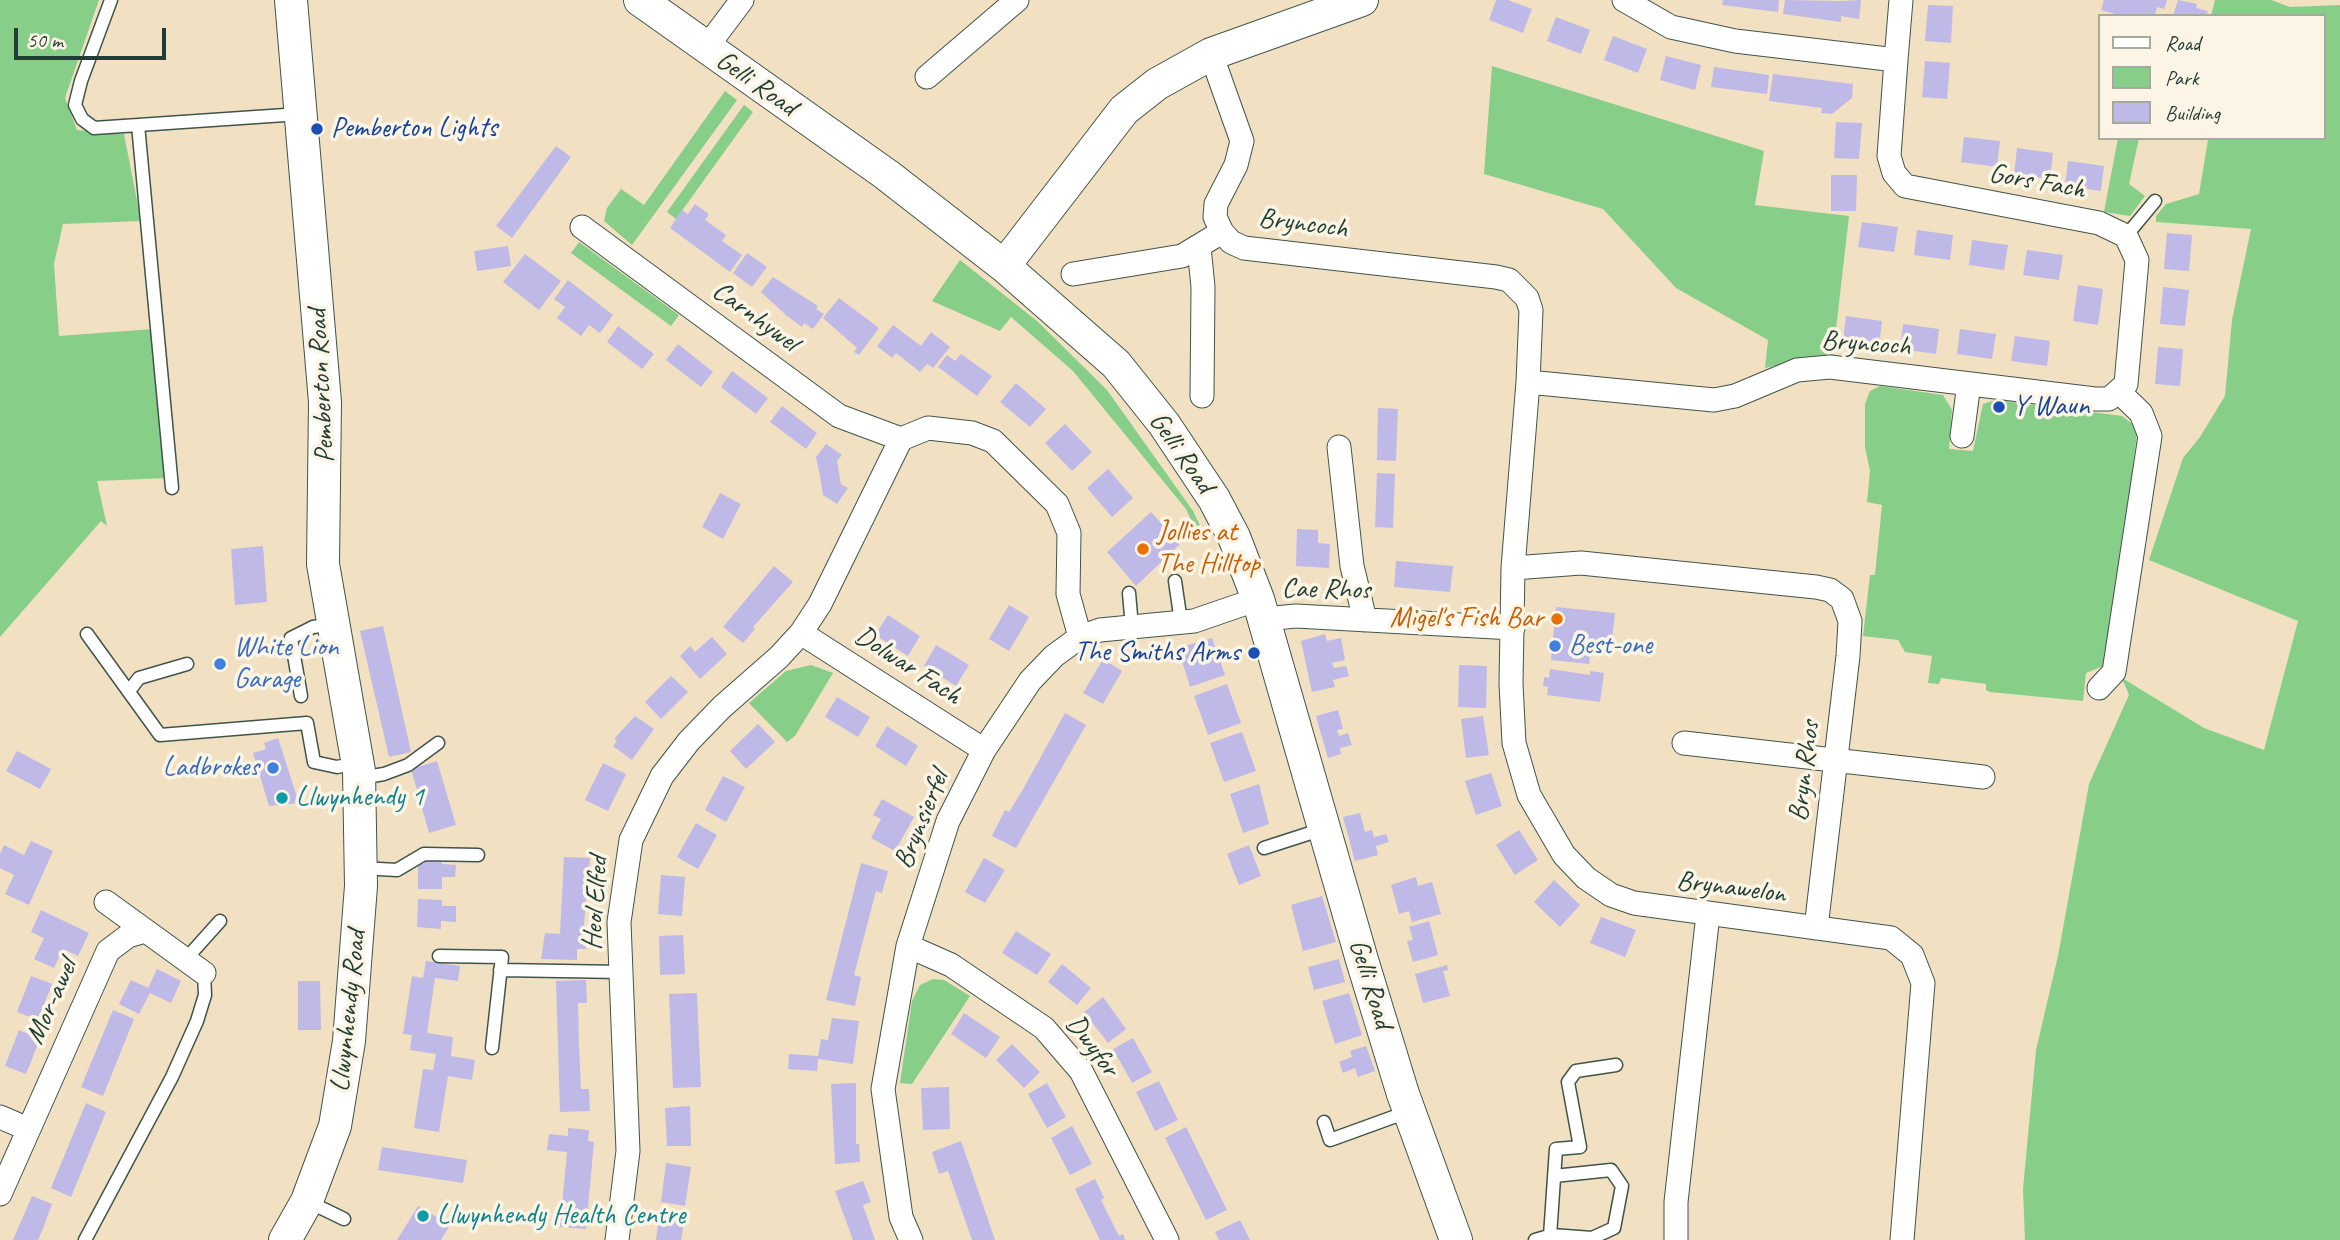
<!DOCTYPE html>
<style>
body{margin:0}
#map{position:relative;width:2340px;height:1240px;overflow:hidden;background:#f2e0c2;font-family:Caveat,sans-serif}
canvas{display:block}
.legend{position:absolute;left:2098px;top:14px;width:228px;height:126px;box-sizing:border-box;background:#fcf5e5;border:2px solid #a4ab9e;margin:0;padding:9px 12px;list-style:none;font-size:21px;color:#1f3d34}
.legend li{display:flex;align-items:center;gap:14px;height:35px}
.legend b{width:35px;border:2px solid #a4ab9e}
.scale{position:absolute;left:14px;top:28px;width:152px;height:32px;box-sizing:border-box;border:4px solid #1f3d34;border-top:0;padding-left:9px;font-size:21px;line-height:24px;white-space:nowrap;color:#1f3d34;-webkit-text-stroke:5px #fcf5e5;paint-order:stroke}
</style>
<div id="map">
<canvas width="2340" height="1240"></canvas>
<ul class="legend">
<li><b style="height:9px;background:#fff"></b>Road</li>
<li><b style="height:19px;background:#87ce88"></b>Park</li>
<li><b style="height:19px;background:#bfb9e7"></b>Building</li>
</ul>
<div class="scale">50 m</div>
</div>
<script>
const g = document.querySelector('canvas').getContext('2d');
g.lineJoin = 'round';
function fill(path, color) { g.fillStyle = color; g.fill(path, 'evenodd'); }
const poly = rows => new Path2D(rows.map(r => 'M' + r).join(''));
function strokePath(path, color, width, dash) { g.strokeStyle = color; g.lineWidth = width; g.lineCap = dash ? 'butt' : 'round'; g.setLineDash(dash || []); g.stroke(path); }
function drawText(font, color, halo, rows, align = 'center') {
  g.font = font + ' Caveat,sans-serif'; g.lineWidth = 7; g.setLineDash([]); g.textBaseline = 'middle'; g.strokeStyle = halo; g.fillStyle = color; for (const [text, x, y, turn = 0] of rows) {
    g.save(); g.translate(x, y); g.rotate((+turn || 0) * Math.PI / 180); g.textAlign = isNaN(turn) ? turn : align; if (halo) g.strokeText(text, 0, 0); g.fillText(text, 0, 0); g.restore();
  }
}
fill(poly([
 [0,0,99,0,65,98,77,130,124,134,141,221,63,224,54,264,59,336,153,329,167,478,97,481,107,526,101,521,0,637],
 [2215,0,2271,0,2290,7,2340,5,2340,1240,2025,1240,2023,1189,2036,1050,2058,956,2089,784,2129,695,2122,678,2204,728,2264,750,2298,621,2149,560,2183,458,2200,437,2225,396,2232,320,2251,229,2156,222,2156,216,2166,204,2199,194,2208,140,2205,138,2324,138,2324,16,2211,16],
 [1492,66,1764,151,1755,205,1849,216,1833,355,1765,368,1768,340,1676,288,1603,209,1484,174],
 [725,91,737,100,632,245,604,221,607,208,621,189,644,205],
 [744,105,753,112,676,219,667,212],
 [2118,138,2139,138,2129,184,2145,196,2130,216,2104,212],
 [579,242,679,315,671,326,571,253],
 [960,260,1037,321,1107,390,1193,511,1203,532,1200,540,1186,509,1073,371,1011,317,1000,331,932,301],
 [1880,386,1943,395,1952,410,1949,449,1973,451,1983,404,1996,400,2122,416,2134,425,2137,434,2133,465,2140,467,2123,529,2127,547,2108,664,2086,673,2083,701,1990,692,1986,690,1986,684,1941,678,1939,684,1928,683,1932,656,1905,652,1898,640,1863,636,1870,575,1875,575,1882,505,1867,502,1870,471,1865,447,1865,404,1870,391],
 [811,665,833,673,795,736,787,742,749,703,786,671],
 [933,979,944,980,970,996,912,1084,900,1083,912,1001,920,985]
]), '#87ce88');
fill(poly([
 [1496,0,1508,0,1532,9,1523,33,1489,20],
 [1723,0,1779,0,1778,12,1722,5],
 [1785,0,1840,1,1861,0,1859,19,1841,16,1841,22,1783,14],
 [2104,0,2167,0,2164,9,2157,7,2155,16,2122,16,2101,10],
 [2178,0,2197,4,2196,8,2208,11,2206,16,2173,16],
 [1928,5,1953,6,1951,43,1925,41],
 [1556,17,1590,30,1581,54,1547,41],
 [1613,36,1647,49,1638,73,1604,60],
 [1666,56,1701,65,1695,90,1660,80],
 [1925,61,1950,63,1947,99,1922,97],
 [1714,67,1769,75,1767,94,1711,87],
 [1773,74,1853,84,1852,98,1832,114,1821,113,1822,108,1769,101],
 [1836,122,1862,123,1859,159,1834,158],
 [1964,137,2000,141,1997,167,1961,162],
 [556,146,571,157,512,238,496,226],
 [2017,148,2053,153,2050,179,2014,174],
 [2068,161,2104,166,2101,191,2065,186],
 [1831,175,1857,175,1856,211,1831,211],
 [695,204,709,214,705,220,726,235,722,241,742,255,730,272,670,228,682,210,688,214],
 [1862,222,1898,227,1894,252,1858,247],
 [1917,230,1953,235,1950,260,1914,255],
 [2167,233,2192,235,2189,271,2164,269],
 [1972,240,2008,245,2004,270,1969,265],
 [508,246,511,266,477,271,474,251],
 [2027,250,2063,255,2059,280,2023,275],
 [747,253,767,267,752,287,733,273],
 [525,254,561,281,539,310,503,282],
 [773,277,818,306,816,309,824,314,813,329,804,323,802,327,787,316,761,292],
 [568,280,613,315,600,333,589,325,581,336,557,318,565,307,554,299],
 [2078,285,2103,289,2098,325,2073,321],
 [2163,287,2189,290,2185,326,2160,324],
 [839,298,879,328,859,355,854,352,857,348,823,318],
 [1846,316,1882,321,1879,346,1843,341],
 [1903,324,1939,329,1936,354,1900,349],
 [893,325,921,346,931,332,950,347,933,368,927,364,920,372,896,353,892,358,877,346],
 [618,326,654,354,642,369,607,342],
 [1960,329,1996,334,1992,359,1957,354],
 [2015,336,2050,341,2047,366,2011,361],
 [678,344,713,372,701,387,666,360],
 [2158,347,2183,349,2180,386,2155,384],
 [961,354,992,376,977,396,938,367,947,355,955,361],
 [732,371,768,398,756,414,721,387],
 [1016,383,1046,409,1030,427,1000,402],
 [782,406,817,433,806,449,770,422],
 [1378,408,1398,409,1396,461,1377,460],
 [1065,424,1092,452,1072,471,1045,443],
 [826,444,842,455,837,461,841,484,848,488,837,504,823,495,820,476,816,457],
 [1108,469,1133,498,1112,517,1087,488],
 [1377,473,1395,474,1393,528,1375,527],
 [720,493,741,504,723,539,702,527],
 [1151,512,1180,544,1136,586,1107,552],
 [1297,529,1318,530,1318,543,1330,544,1329,568,1296,566],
 [263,546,267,602,235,605,231,549],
 [1396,561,1453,566,1450,592,1394,587],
 [774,566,793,582,753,627,755,629,743,643,723,627],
 [1009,605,1029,617,1009,651,989,639],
 [1556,607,1615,613,1611,651,1591,648,1589,664,1551,660],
 [888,615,920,636,908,656,875,635],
 [383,626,411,752,389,757,360,631],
 [1325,634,1327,641,1341,638,1345,660,1332,663,1334,668,1346,666,1349,676,1333,680,1335,687,1312,692,1301,641],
 [712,637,727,654,700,679,680,656,690,646,695,652],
 [1212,638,1225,675,1190,687,1178,648],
 [936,645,969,665,956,686,924,666],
 [1103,659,1122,671,1103,704,1083,693],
 [1459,665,1487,666,1486,708,1458,707],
 [1550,669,1590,675,1590,671,1604,673,1600,702,1547,695,1548,687,1543,686,1544,677,1549,678],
 [671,676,688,692,661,719,645,702],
 [1227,684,1241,723,1208,735,1194,696],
 [837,697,870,717,858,737,825,717],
 [1338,710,1343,729,1337,730,1339,736,1348,733,1352,745,1340,748,1341,754,1328,758,1316,716],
 [1065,713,1086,725,1016,848,992,836,1005,810,1009,812,1022,791],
 [635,716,654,729,632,760,613,746,617,741,614,739],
 [1483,716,1489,755,1466,758,1461,719],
 [758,724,775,742,746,769,730,751],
 [887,726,918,746,906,766,875,746],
 [1242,732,1256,771,1224,782,1210,743],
 [278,738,299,803,269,806,253,753,266,749,264,743],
 [17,751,51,769,40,789,6,771],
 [437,761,456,825,429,833,411,769],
 [603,763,626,774,608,811,585,800],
 [1491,773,1502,806,1476,815,1465,781],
 [723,776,745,787,726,822,705,810],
 [1259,784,1269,824,1243,833,1230,794],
 [882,799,914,817,895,851,871,838,881,819,873,815],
 [1360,813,1365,832,1372,830,1374,837,1386,834,1389,842,1376,846,1378,855,1355,861,1343,817],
 [696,823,717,835,698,869,677,857],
 [1519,830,1538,860,1515,875,1496,845],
 [31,841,53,851,29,905,5,894,14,875,0,868,0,854,4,845,24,855],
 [1249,845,1261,876,1239,885,1227,854],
 [564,857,590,858,584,924,586,949,577,949,577,960,541,959,545,933,560,934],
 [425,858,442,858,442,864,456,865,455,877,442,877,442,889,418,889,418,864,424,864],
 [984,858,1005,870,985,903,965,892],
 [861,863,888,871,882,893,876,891,854,975,861,977,855,1006,826,1000],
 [661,875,685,877,682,916,658,914],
 [1416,877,1418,886,1432,882,1441,914,1412,922,1409,911,1399,914,1391,885],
 [1554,880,1580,905,1560,927,1534,902],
 [1322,896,1336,942,1303,951,1291,905],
 [418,899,442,900,442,906,456,906,456,922,441,921,441,929,417,927],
 [41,910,89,933,78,956,63,949,54,968,34,959,44,938,31,932],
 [1601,917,1636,930,1625,957,1590,943],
 [1429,921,1438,955,1413,962,1407,941,1413,940,1409,927],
 [1016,931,1051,954,1037,975,1002,953],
 [683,935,685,974,660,975,659,936],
 [1339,959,1345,982,1314,990,1308,967],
 [426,961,460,966,458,981,435,978,427,1033,453,1037,451,1056,475,1060,472,1080,448,1076,439,1132,414,1128,423,1069,433,1070,436,1054,410,1050,412,1035,403,1034,412,976,423,978],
 [1062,964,1091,988,1077,1005,1048,982],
 [1447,965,1448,970,1443,971,1450,996,1423,1003,1415,974],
 [157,969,181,981,171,1003,150,993,139,1014,119,1004,131,980,148,988],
 [31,976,52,984,38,1020,17,1012],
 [586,980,587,1003,578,1003,579,1046,581,1089,589,1089,590,1111,560,1112,556,981],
 [298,981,320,981,321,1030,298,1030],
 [697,993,701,1087,673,1088,669,994],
 [1349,993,1362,1035,1335,1044,1322,1001],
 [1103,997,1126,1029,1108,1043,1084,1012],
 [113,1010,134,1019,103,1096,81,1087],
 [964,1013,1000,1037,986,1058,951,1034],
 [832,1018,859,1021,853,1064,818,1059,817,1071,788,1069,789,1054,818,1056,821,1039,828,1040],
 [19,1030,40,1039,26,1074,5,1066],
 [1133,1038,1152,1072,1132,1083,1113,1049],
 [1012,1044,1040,1072,1024,1088,996,1060],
 [1366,1046,1375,1071,1358,1077,1355,1068,1343,1073,1339,1062,1352,1057,1350,1051],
 [1159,1081,1178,1120,1155,1131,1136,1092],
 [856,1083,856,1144,859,1144,860,1162,835,1164,831,1084],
 [1047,1083,1066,1117,1047,1128,1028,1094],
 [949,1087,950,1129,923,1130,921,1088],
 [86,1103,106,1112,71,1197,51,1188],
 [690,1106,691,1146,667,1146,665,1108],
 [1072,1126,1092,1164,1070,1175,1051,1138],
 [1186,1127,1227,1210,1206,1220,1165,1138],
 [568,1128,589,1130,588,1141,594,1142,586,1229,560,1227,567,1152,547,1150,549,1134,568,1136],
 [961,1141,969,1164,995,1240,972,1240,948,1171,939,1174,932,1152],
 [382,1147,467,1160,463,1183,378,1170],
 [666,1163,691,1167,685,1206,661,1202],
 [1095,1179,1104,1198,1101,1200,1119,1236,1123,1234,1125,1240,1100,1240,1075,1189],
 [863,1181,871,1202,863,1205,875,1240,853,1240,835,1191],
 [32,1196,52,1204,44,1226,38,1240,13,1240],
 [418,1206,450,1225,441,1240,397,1240],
 [659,1219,684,1223,681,1240,656,1240],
 [1240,1220,1250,1240,1219,1240,1215,1232]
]), '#bfb9e7');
const service = poly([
 [111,0,81,81,75,105,82,119,94,128,300,114],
 [138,125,172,488],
 [2126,236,2155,201],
 [1175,581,1181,622],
 [1129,593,1132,627],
 [87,634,160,735,307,723,314,762,337,767,357,763],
 [129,691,139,678,187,664],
 [301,696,291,638,313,627,333,624],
 [360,778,384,774,408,765,438,743],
 [1264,848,1323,829],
 [361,868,397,870,424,854,478,855],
 [439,956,502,957,492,1048],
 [185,960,220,921],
 [500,970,622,972],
 [1324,1122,1330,1140,1410,1111],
 [307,1201,344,1219],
 [1550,1236,1556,1149,1580,1147,1568,1082,1576,1071,1616,1065],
 [85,1240,172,1077,197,1021,205,995,204,973],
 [1535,1240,1552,1235,1592,1238,1614,1228,1622,1186,1611,1170,1554,1176]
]);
const minor = poly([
 [706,48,742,0],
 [1211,54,1242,141,1236,165,1216,204,1215,217,1222,232,1231,242,1244,248,1496,277,1509,280,1527,298,1531,310,1528,382,1513,568,1511,684,1514,743,1529,795,1564,855,1586,878,1611,895,1634,903,1891,938,1912,955,1923,983,1902,1240],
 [1896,60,1901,0],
 [927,77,1017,0],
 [582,227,839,416,901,439],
 [1199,247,1203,287,1202,396],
 [1073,274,1182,256,1222,232],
 [1528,382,1714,400,1735,396,1797,370,1830,367,2095,399,2109,399,2126,384,2137,260,2126,236,2099,223,1905,186,1894,173,1889,156,1896,60,1735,41,1671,27,1624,0],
 [1962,436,1969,384],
 [1339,447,1352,566,1365,620],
 [1513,568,1581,563,1816,587,1830,590,1842,599,1850,621,1848,656,1816,928],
 [1264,619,1296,616,1513,628],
 [801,633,984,750],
 [2099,688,2114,672,2150,436,2141,413,2119,392],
 [1684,743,1983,777],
 [106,902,204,973],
 [908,946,951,965,1044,1028,1081,1071,1167,1240],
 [0,1117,28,1129],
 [0,1194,108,951,128,936,145,931],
 [617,1240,628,1151,619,922,631,840,662,776,689,741,722,707,779,657,801,633,820,604,901,439,928,428,972,433,993,441,1057,504,1069,533,1068,594,1080,637],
 [911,1240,901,1217,883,1089,908,946,948,821,984,750,1030,681,1054,656,1080,637,1100,630,1194,621,1258,599],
 [1676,1240,1676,1202,1708,914]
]);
const secondary = poly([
 [640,0,887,175,1004,266,1116,364,1164,424,1214,499,1234,537,1258,599,1362,960,1403,1094,1456,1240],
 [1004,266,1124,110,1157,84,1211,54,1362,0],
 [285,1240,307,1201,335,1126,349,1041,361,886,359,771,323,564,325,402,291,0]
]);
strokePath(service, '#3f5549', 15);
strokePath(minor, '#3f5549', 25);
strokePath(secondary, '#3f5549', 34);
strokePath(service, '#fff', 12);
strokePath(minor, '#fff', 23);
strokePath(secondary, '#fff', 32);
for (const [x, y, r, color] of [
 [317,129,7,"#1a4fb4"],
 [1999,407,7,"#1a4fb4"],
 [1143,549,7,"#e8710a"],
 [1557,619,7,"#e8710a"],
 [1555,646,7,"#3f7fe0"],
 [1254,653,7,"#1a4fb4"],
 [220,664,7,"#3f7fe0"],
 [273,768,7,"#3f7fe0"],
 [282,798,7,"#0f9aa8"],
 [423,1216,7,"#0f9aa8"]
]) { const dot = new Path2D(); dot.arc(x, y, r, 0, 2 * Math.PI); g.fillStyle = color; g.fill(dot); strokePath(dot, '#fcf5e5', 2.5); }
drawText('28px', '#1f3d34', '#fcf5e5', [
 ["Gelli Road",756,84,35],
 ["Gors Fach",2037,182,10],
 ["Bryncoch",1303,224,7],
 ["Carnhywel",755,317,36],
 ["Bryncoch",1866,344,4],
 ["Pemberton Road",322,386,-93],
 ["Gelli Road",1181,453,55],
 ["Cae Rhos",1326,590,1],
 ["Dolwar Fach",908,666,33],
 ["Bryn Rhos",1805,771,-83],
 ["Brynsierfel",922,820,-68],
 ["Brynawelon",1731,888,7],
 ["Heol Elfed",596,903,-86],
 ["Gelli Road",1370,984,73],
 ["Mor-awel",52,1002,-66],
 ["Llwynhendy Road",349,1011,-84],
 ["Dwyfor",1092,1046,53]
]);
drawText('28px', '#164399', '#fcf5e5', [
 ["Pemberton Lights",331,129],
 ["Y Waun",2013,407],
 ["The Smiths Arms",1240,653,"right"]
], 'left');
drawText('28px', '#c56008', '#fcf5e5', [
 ["Jollies at",1157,533],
 ["The Hilltop",1157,565],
 ["Migel's Fish Bar",1543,619,"right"]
], 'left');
drawText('28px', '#366cbe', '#fcf5e5', [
 ["Best-one",1569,646],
 ["White Lion",234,648],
 ["Garage",234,680],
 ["Ladbrokes",259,768,"right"]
], 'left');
drawText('28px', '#0d838f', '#fcf5e5', [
 ["Llwynhendy 1",296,798],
 ["Llwynhendy Health Centre",437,1216]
], 'left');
</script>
